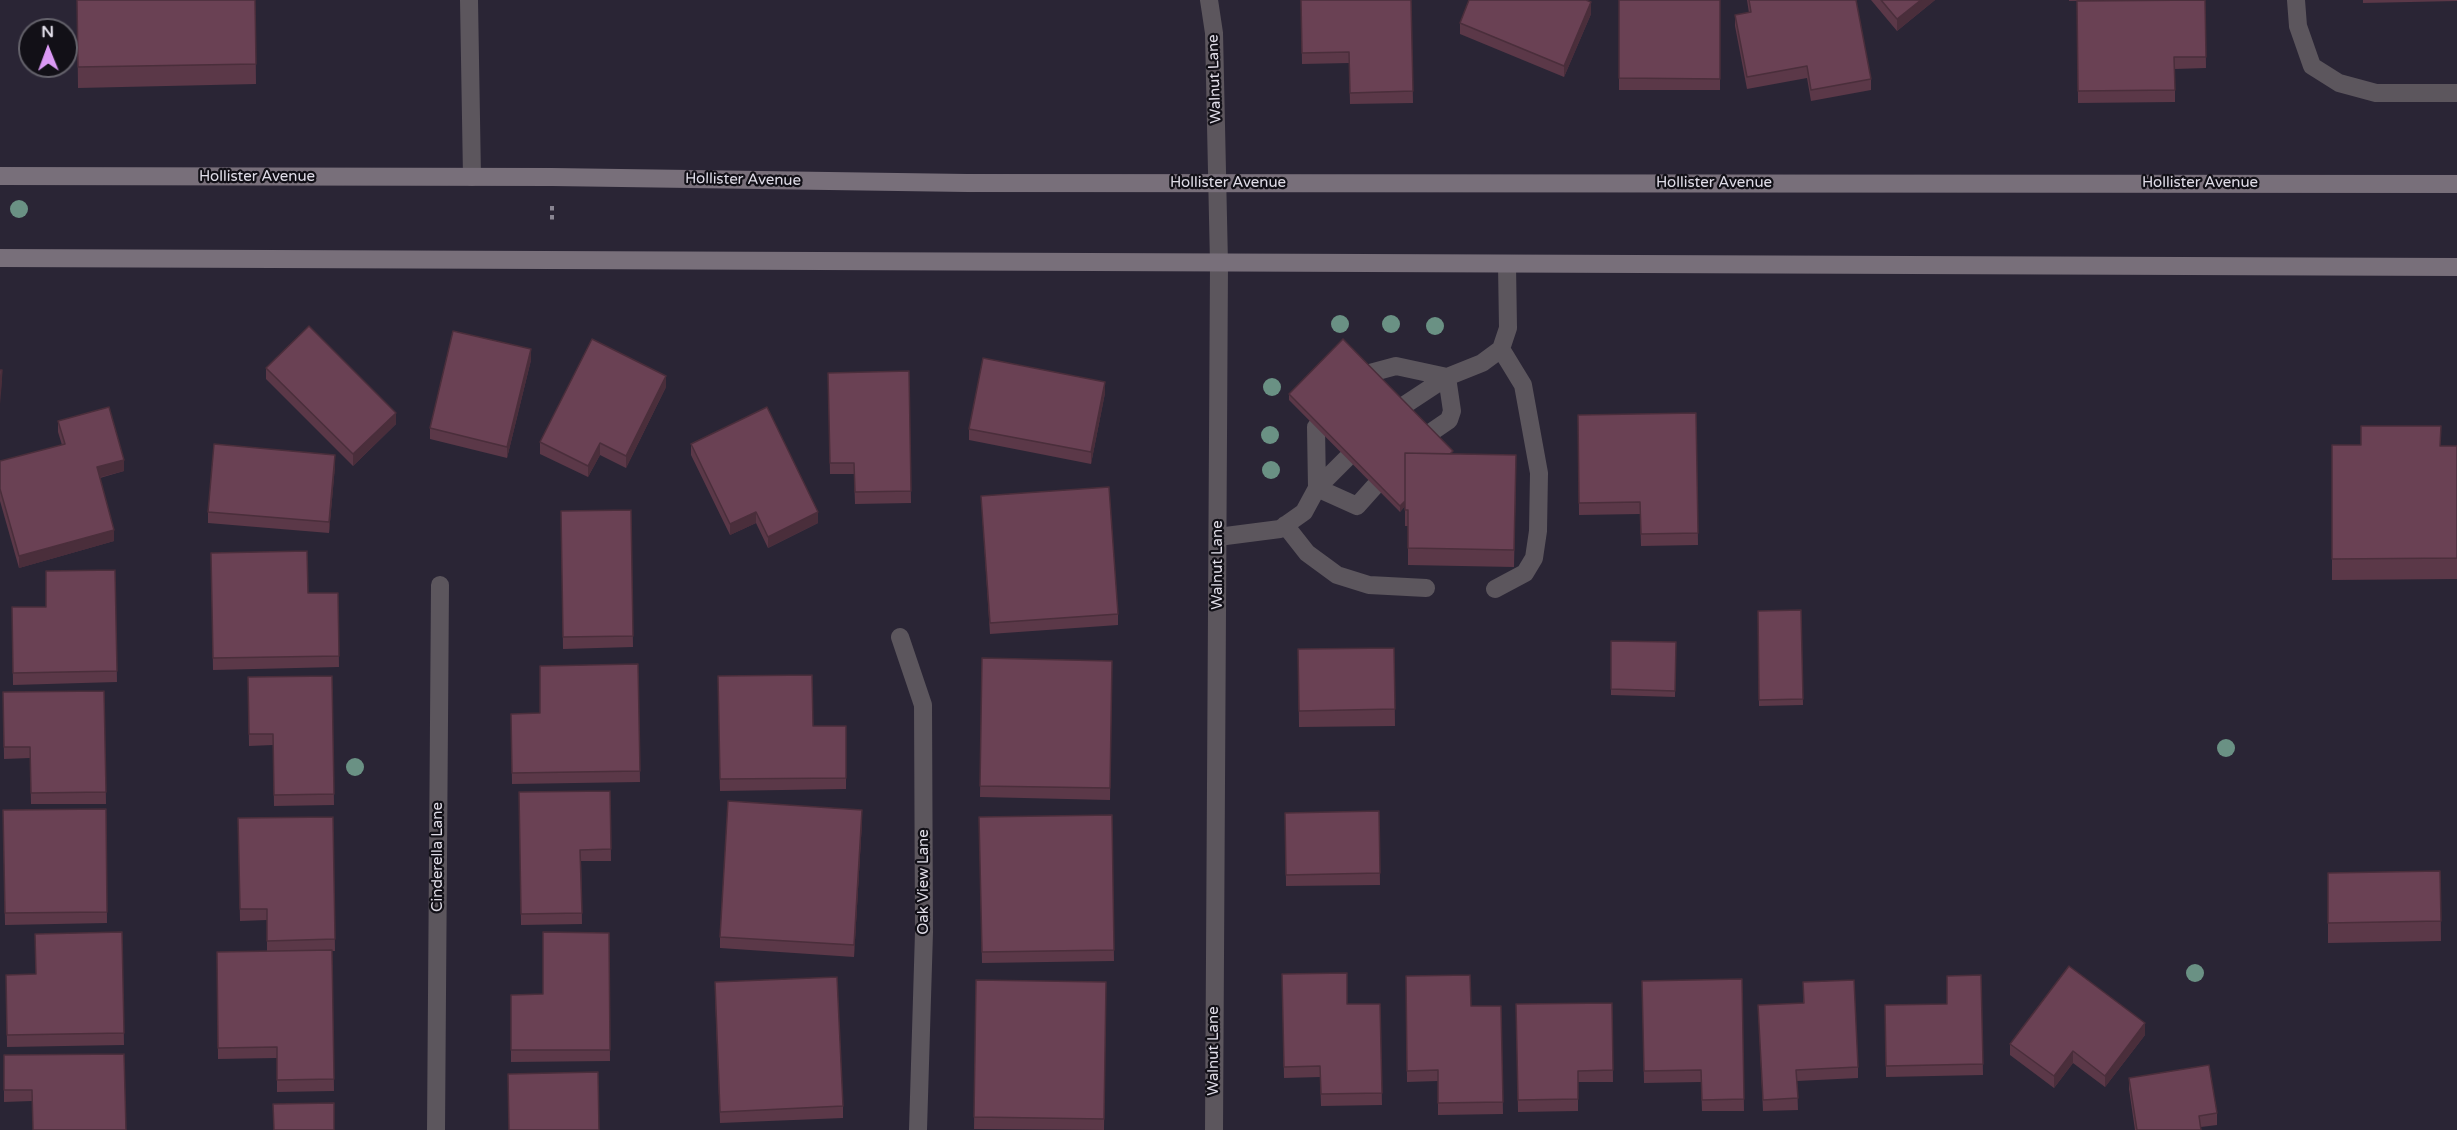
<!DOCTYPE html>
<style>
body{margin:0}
#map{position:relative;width:2457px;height:1130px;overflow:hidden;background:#2a2535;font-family:"Varela Round",sans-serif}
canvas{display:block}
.north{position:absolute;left:18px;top:18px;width:60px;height:60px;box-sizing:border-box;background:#121017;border:2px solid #64626b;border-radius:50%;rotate:359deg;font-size:16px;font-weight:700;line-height:24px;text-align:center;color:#e0dde8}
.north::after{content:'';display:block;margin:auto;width:21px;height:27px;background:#db99f5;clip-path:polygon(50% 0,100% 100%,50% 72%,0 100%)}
</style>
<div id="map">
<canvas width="2457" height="1130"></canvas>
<div class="north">N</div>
</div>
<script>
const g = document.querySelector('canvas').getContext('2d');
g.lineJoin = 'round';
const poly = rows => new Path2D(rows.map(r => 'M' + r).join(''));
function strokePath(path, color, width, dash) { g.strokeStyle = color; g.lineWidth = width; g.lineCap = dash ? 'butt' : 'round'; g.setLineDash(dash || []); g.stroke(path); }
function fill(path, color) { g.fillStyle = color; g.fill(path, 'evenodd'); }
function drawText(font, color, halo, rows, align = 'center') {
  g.font = font + ' "Varela Round",sans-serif'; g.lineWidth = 4.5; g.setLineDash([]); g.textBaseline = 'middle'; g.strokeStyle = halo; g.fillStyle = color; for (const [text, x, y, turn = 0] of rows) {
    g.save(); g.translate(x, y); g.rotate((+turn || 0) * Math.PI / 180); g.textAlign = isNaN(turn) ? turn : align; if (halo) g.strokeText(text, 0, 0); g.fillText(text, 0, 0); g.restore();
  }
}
strokePath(poly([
 [552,206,552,224]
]), '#898592', 4, [4.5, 4.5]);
strokePath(poly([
 [469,0,472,177],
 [1370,373,1396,366,1447,377,1482,363,1501,349,1508,328,1507,265],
 [1403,406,1447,377,1452,411,1449,420,1430,433],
 [1316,427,1317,488,1346,459],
 [1285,525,1307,553,1337,575,1369,585,1426,588],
 [1218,537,1280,529,1304,512,1317,488,1357,506,1374,487],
 [1495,589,1525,573,1534,558,1538,531,1539,473,1523,385,1501,349]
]), '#5c565d', 18);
strokePath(poly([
 [1209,0,1214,33,1219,264,1214,1130],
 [2296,0,2298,26,2312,66,2339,83,2376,93,2457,93],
 [900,637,923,705,924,932,918,1130],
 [436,1130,440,585]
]), '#5c565d', 18);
strokePath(poly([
 [0,176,552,177,967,183,2457,184],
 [0,258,2457,267]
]), '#786f7a', 18);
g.fillStyle = '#6a9184';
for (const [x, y] of [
 [19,209],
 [1340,324],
 [1391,324],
 [1435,326],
 [1272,387],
 [1270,435],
 [1271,470],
 [2226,748],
 [355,767],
 [2195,973]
]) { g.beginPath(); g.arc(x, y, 9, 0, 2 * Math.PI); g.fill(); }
fill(poly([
 [77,0,255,0,256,84,78,88],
 [1301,0,1411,0,1413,103,1350,104,1349,63,1302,64],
 [1619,0,1720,0,1720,90,1619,90],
 [1747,0,1856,0,1871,79,1871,90,1811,101,1807,78,1747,89,1735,26,1735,15,1749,13],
 [1871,0,1935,0,1897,31],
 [2069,0,2140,0,2069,1],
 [2205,0,2206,68,2175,69,2175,102,2078,103,2077,1],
 [2363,0,2457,0,2457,1,2363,3],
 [1591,14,1564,77,1460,34,1460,23],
 [531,360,507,458,430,439,430,428],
 [266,368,396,424,353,466,266,379],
 [909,371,911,503,855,504,854,474,830,474,828,373],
 [666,387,626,468,600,455,588,477,540,454,540,442],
 [1105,393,1091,464,969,440,969,429],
 [1289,394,1453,454,1516,471,1514,567,1408,565,1408,526,1405,526,1405,506,1400,512,1289,400],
 [1696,413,1698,545,1641,546,1640,514,1579,515,1578,415],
 [58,421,124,471,100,478,114,541,19,568,0,501,0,461,62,445,58,432],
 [691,444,818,523,768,548,756,523,730,535,691,455],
 [2332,445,2457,446,2457,579,2332,580],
 [335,466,329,533,208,523,208,512],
 [981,496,1118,614,1118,625,990,634],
 [631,510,633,647,563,649,561,511],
 [211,553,308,593,338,593,339,667,213,670],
 [115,570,117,682,13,685,12,607,46,607],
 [1801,610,1803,705,1759,706,1758,611],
 [1611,641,1676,642,1675,697,1611,695],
 [1394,648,1395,726,1299,727,1298,649],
 [982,658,1112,661,1110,800,980,797],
 [638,664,640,782,512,784,511,714,540,713],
 [332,676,334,805,274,806,273,745,249,746,248,677],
 [718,676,813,726,846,726,846,789,720,791],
 [104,691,106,804,31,804,30,758,4,759,3,692],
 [610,791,611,861,581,861,582,924,521,925,519,792],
 [106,809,107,923,5,925,3,810],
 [1379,811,1380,885,1286,886,1285,813],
 [1112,815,1114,961,982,963,979,817],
 [333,817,335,951,332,951,334,1091,277,1092,277,1058,218,1059,217,952,267,951,267,920,240,921,238,818],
 [862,821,854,957,720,948,720,937],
 [2440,871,2441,941,2328,943,2328,873],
 [122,932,124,1045,7,1047,6,975,36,974],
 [609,933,610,1061,511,1062,511,995,543,994],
 [1282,974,1347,1004,1380,1004,1382,1105,1321,1106,1320,1077,1284,1078],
 [1981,975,1983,1075,1886,1077,1885,1005,1947,1004],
 [1406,976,1471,1006,1501,1006,1503,1114,1438,1115,1438,1081,1407,1082],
 [1742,979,1744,1111,1702,1111,1701,1082,1644,1083,1642,981],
 [976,980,1106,982,1104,1130,974,1129],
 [1803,982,1858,1067,1858,1078,1797,1081,1798,1110,1763,1111,1758,1005,1803,1003],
 [715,994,843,1106,843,1118,720,1123],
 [1612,1003,1613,1082,1578,1082,1578,1111,1518,1112,1516,1004],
 [2145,1035,2105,1087,2073,1063,2054,1088,2010,1055,2010,1044],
 [124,1054,32,1101,4,1102,4,1055],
 [2129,1078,2217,1113,2217,1125,2201,1127,2201,1130,2135,1130,2129,1089]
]), '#5b3848');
fill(poly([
 [1921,0,1935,0,1897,31,1897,19],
 [1591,2,1591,14,1564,77,1564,66],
 [531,349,531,360,507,458,507,447],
 [2,370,2,382,0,404,0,392],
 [666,376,666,387,626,468,626,456],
 [1105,382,1105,393,1091,464,1091,452],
 [396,413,396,424,353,466,353,454],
 [600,443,600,455,588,477,588,466],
 [335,455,335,466,329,533,329,522],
 [124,460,124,471,97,478,97,467],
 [1405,501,1405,506,1400,512,1400,506],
 [756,512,756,523,730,535,730,524],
 [818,512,818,523,768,548,768,537],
 [114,530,114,541,19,568,19,556],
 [862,810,862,821,854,957,854,945],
 [2145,1023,2145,1035,2105,1087,2105,1076],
 [2073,1051,2073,1063,2054,1088,2054,1076]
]), '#4a2e3b');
const building = poly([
 [77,0,255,0,256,64,78,67,77,0],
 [1301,0,1411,0,1413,91,1350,93,1349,52,1302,53,1301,0],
 [1469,0,1586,0,1591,2,1564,66,1460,23,1469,0],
 [1619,0,1720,0,1720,79,1619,78,1619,0],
 [1749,0,1856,0,1871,79,1811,90,1807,66,1747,77,1735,15,1751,12,1749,0],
 [1881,0,1921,0,1897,19,1881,0],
 [2205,0,2206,57,2174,57,2175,90,2078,91,2077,1,2205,0],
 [309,326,396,413,353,454,266,368,309,326],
 [453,331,531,349,507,447,430,428,453,331],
 [592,339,666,376,626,456,600,443,588,466,540,442,592,339],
 [1343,339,1453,451,1450,454,1405,453,1405,501,1400,506,1289,394,1343,339],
 [983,358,1105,382,1091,452,969,429,983,358],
 [0,370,2,370,0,392,0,370],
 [909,371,911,491,855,492,854,463,830,463,828,373,909,371],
 [109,407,124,460,97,467,114,530,19,556,0,489,0,461,65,444,58,421,109,407],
 [767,407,818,512,768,537,756,512,730,524,691,444,767,407],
 [1696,413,1698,533,1641,534,1640,502,1579,503,1578,415,1696,413],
 [2361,426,2441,426,2440,446,2457,446,2457,558,2332,559,2332,445,2361,445,2361,426],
 [214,444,335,455,329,522,208,512,214,444],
 [1405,453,1516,455,1514,550,1408,548,1408,510,1405,510,1405,453],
 [1109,487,1118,614,990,623,981,496,1109,487],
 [631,510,633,636,563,637,561,511,631,510],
 [307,551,308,593,338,593,339,656,213,658,211,553,307,551],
 [115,570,117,671,13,673,12,607,46,607,46,571,115,570],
 [1801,610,1803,699,1759,700,1758,611,1801,610],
 [1611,641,1676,642,1675,691,1611,689,1611,641],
 [1394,648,1395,709,1299,711,1298,649,1394,648],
 [982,658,1112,661,1110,788,980,786,982,658],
 [638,664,640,771,512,773,511,714,540,713,540,666,638,664],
 [812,675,813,726,846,726,846,778,720,779,718,676,812,675],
 [332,676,334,794,274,795,273,734,249,734,248,677,332,676],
 [104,691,106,792,31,793,30,747,4,747,3,692,104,691],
 [610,791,611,849,580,850,582,913,521,914,519,792,610,791],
 [728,801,862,810,854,945,720,937,728,801],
 [106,809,107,912,5,913,3,810,106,809],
 [1379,811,1380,873,1286,875,1285,813,1379,811],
 [1112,815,1114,950,982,952,979,817,1112,815],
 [333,817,335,939,267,941,267,909,240,909,238,818,333,817],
 [2440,871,2441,921,2328,923,2328,873,2440,871],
 [122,932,124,1033,7,1035,6,975,36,974,35,934,122,932],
 [543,932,609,933,610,1050,511,1050,511,995,543,994,543,932],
 [332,950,334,1079,277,1080,277,1047,218,1048,217,952,332,950],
 [2069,966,2145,1023,2105,1076,2073,1051,2054,1076,2010,1044,2069,966],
 [1347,973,1347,1004,1380,1004,1382,1093,1321,1094,1320,1066,1284,1067,1282,974,1347,973],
 [1470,975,1471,1006,1501,1006,1503,1102,1438,1103,1438,1070,1407,1071,1406,976,1470,975],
 [1981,975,1983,1064,1886,1066,1885,1005,1947,1004,1947,976,1981,975],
 [837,977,843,1106,720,1112,715,982,837,977],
 [1742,979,1744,1099,1702,1100,1701,1070,1644,1071,1642,981,1742,979],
 [976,980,1106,982,1104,1119,974,1117,976,980],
 [1854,980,1858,1067,1796,1070,1798,1098,1763,1100,1758,1005,1804,1003,1803,982,1854,980],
 [1612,1003,1613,1070,1578,1071,1578,1099,1518,1100,1516,1004,1612,1003],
 [124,1054,126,1130,33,1130,32,1090,4,1090,4,1055,124,1054],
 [2209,1065,2217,1113,2199,1116,2201,1130,2137,1130,2129,1078,2209,1065],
 [598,1072,599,1130,509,1130,508,1074,598,1072],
 [334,1103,334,1130,274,1130,273,1104,334,1103]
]);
fill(building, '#6a4154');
strokePath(building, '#4a2e3b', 1.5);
drawText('15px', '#e0dde8', '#121017', [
 ["Walnut Lane",1215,79,-92],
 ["Hollister Avenue",257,177],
 ["Hollister Avenue",743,180,1],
 ["Hollister Avenue",1228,183],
 ["Hollister Avenue",1714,183],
 ["Hollister Avenue",2200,183],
 ["Walnut Lane",1218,565,-90],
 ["Cinderella Lane",438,857,-90],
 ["Oak View Lane",924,882,-90],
 ["Walnut Lane",1214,1051,-90]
]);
</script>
